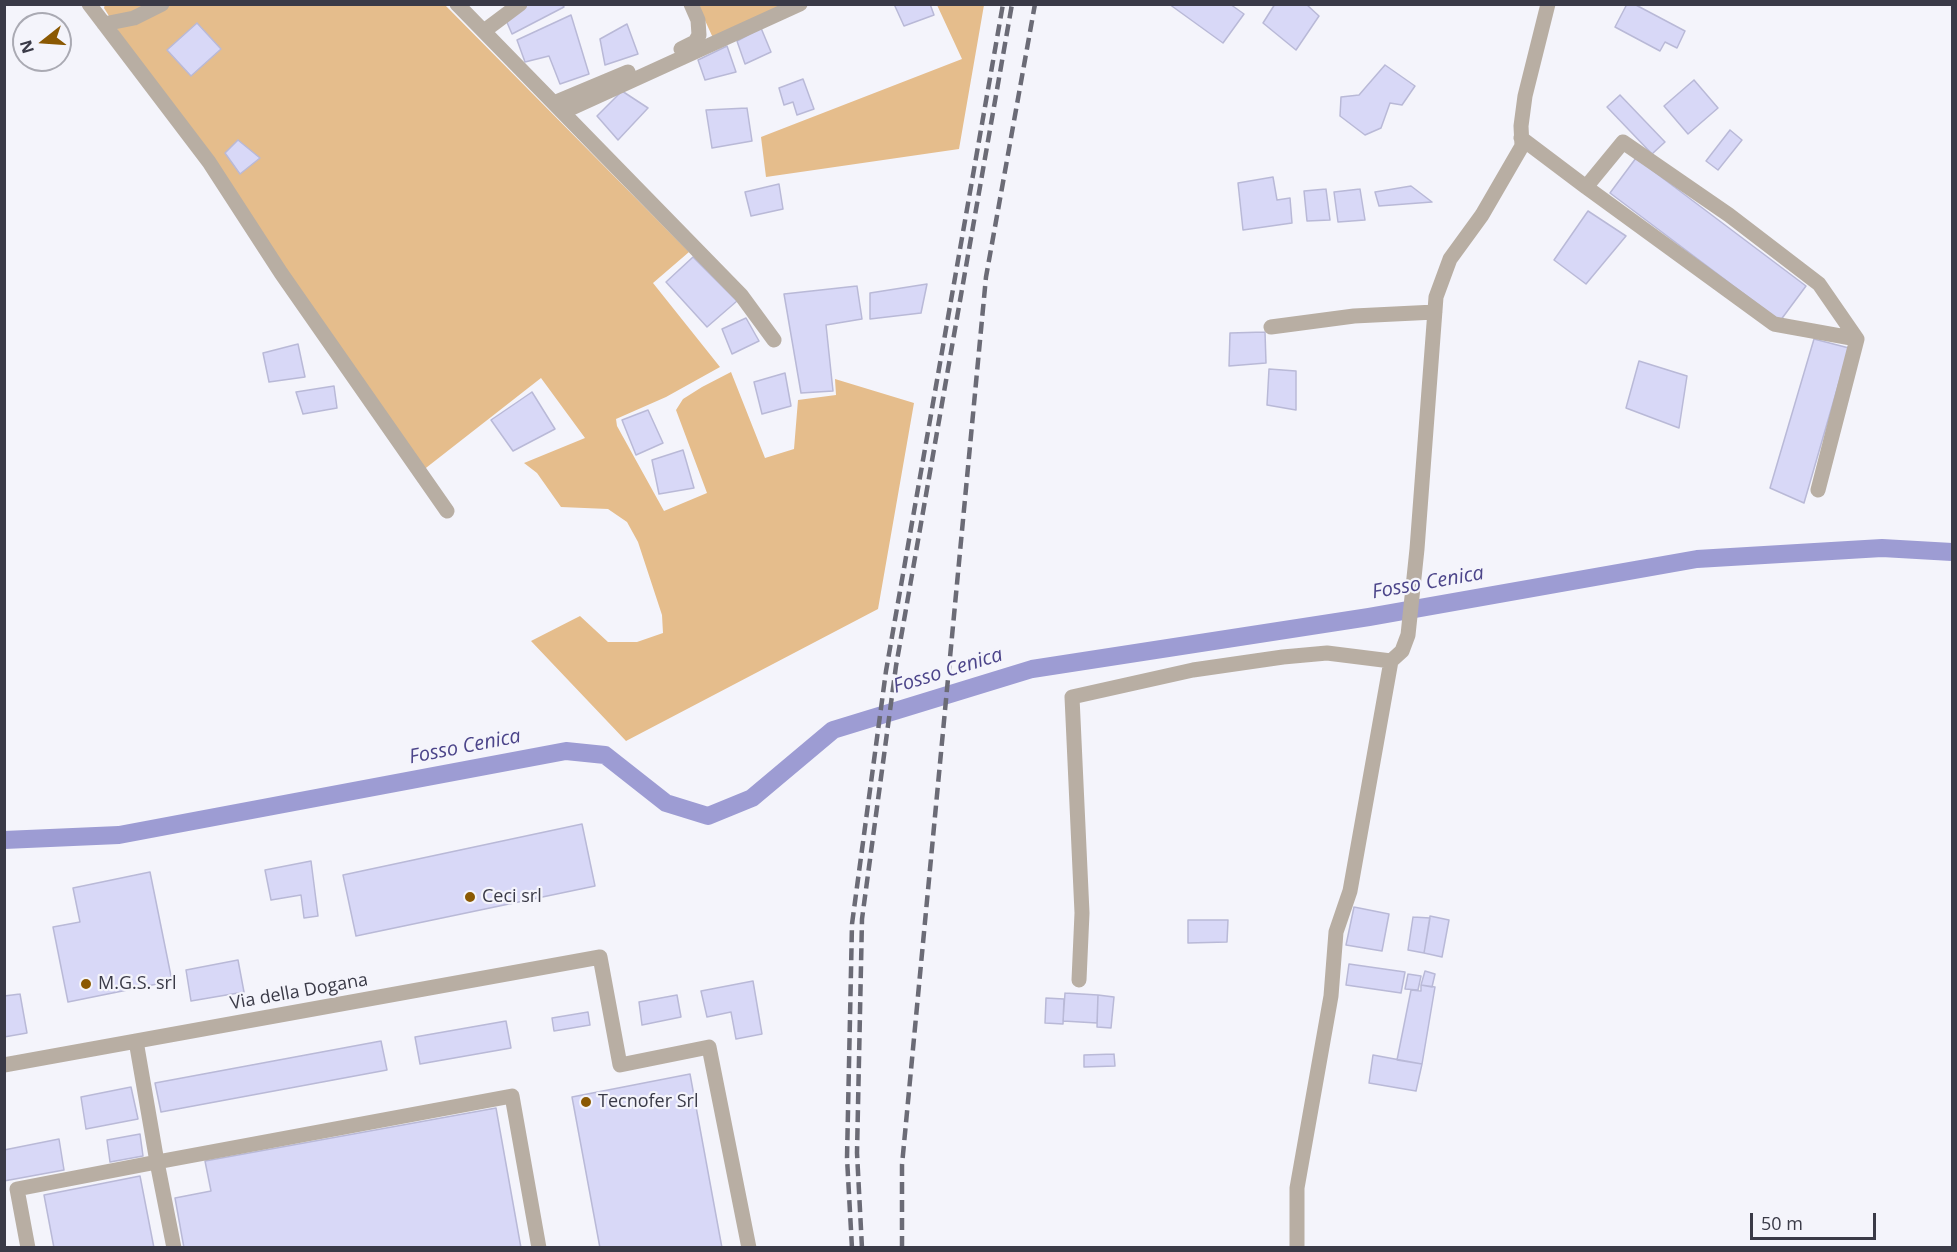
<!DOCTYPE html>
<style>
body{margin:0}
#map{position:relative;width:1957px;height:1252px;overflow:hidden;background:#f4f4fb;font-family:"Open Sans",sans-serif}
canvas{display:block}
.frame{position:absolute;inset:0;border:6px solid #3a3a47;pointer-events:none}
.north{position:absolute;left:12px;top:12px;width:60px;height:60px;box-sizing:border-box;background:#f4f4fb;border:2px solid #aaaab3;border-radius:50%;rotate:253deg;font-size:16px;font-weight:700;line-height:24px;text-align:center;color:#3a3a47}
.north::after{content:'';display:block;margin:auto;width:21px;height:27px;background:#8b5903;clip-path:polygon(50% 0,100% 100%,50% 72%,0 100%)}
.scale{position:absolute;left:1750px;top:1213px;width:126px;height:27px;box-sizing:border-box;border:3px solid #3a3a47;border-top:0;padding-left:8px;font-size:18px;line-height:21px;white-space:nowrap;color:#3a3a47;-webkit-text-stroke:4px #f4f4fb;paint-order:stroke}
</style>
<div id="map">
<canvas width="1957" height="1252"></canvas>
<div class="frame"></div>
<div class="north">N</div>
<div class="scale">50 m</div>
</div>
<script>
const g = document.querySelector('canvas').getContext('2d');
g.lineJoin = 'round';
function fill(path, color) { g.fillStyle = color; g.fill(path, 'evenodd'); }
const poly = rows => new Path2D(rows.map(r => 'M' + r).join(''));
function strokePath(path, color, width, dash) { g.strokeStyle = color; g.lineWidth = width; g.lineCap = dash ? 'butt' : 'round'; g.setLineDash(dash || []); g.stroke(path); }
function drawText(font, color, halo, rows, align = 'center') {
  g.font = font + ' "Open Sans",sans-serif'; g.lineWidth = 4.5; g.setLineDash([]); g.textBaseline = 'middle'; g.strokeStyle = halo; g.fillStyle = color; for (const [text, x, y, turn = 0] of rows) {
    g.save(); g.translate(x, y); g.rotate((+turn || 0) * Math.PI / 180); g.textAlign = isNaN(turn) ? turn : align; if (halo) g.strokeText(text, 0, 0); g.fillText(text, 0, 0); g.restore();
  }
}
fill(poly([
 [105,4,445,5,689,252,653,283,720,367,666,397,616,419,617,426,664,511,707,493,676,410,683,399,702,387,731,372,765,458,794,449,798,400,836,395,835,379,914,403,878,609,626,741,531,641,580,616,608,642,637,642,663,633,662,615,638,542,627,522,608,509,561,507,537,473,524,463,585,438,541,378,422,471,122,37,104,8],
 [698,5,804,5,713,38],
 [937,5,984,5,959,149,766,177,761,137,962,59]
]), '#e5bd8c');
strokePath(poly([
 [4,840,119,835,566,751,605,755,666,803,708,816,752,798,833,730,1032,669,1369,617,1697,559,1882,548,1952,552]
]), '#9d9cd3', 18);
const building = poly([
 [529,4,562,4,564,7,512,34,506,20,529,4],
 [894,4,930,4,934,15,904,26,894,4],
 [1169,4,1230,4,1244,14,1223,43,1169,4],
 [1275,4,1306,4,1319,16,1296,50,1263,23,1275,4],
 [1627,4,1634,4,1685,31,1677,48,1665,42,1660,51,1615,27,1627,4],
 [571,15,589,74,560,84,549,56,525,62,517,40,571,15],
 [197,23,221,49,191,76,167,50,197,23],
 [627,24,638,54,605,65,600,39,627,24],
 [761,28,771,52,745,64,737,41,761,28],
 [727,46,736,72,705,80,698,60,727,46],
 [1385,65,1415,86,1402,105,1390,103,1381,128,1365,135,1340,116,1341,97,1359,95,1385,65],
 [803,79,814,109,797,115,793,102,784,105,779,88,803,79],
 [1694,80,1718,108,1688,134,1664,106,1694,80],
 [622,91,648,108,618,140,597,116,622,91],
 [1620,95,1665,142,1652,154,1607,107,1620,95],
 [747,108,752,141,712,148,706,110,747,108],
 [1730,130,1742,140,1718,170,1706,161,1730,130],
 [238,140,260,158,240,174,225,153,238,140],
 [1636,158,1806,286,1780,321,1610,193,1636,158],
 [1273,177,1277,200,1290,198,1292,223,1243,230,1238,183,1273,177],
 [779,184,783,209,751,216,745,192,779,184],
 [1411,186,1432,202,1379,206,1375,192,1411,186],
 [1326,189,1330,220,1307,221,1304,191,1326,189],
 [1360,189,1365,220,1338,222,1334,192,1360,189],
 [1588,211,1626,236,1586,284,1554,260,1588,211],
 [693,257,737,301,707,327,666,282,693,257],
 [927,284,921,313,870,319,870,293,927,284],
 [857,286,862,319,826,325,833,391,801,393,784,294,857,286],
 [746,318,759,341,732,354,722,329,746,318],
 [1265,332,1266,363,1229,366,1230,333,1265,332],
 [1814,339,1849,348,1804,503,1770,488,1814,339],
 [298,344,305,377,269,382,263,353,298,344],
 [1639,361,1687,376,1679,428,1626,408,1639,361],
 [1269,369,1296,371,1296,410,1267,405,1269,369],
 [785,373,791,406,762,414,754,382,785,373],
 [334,386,337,408,303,414,296,392,334,386],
 [532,392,555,429,513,451,491,420,532,392],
 [648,410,663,443,636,455,622,420,648,410],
 [683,450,694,488,659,494,652,460,683,450],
 [582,824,595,886,356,936,343,875,582,824],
 [311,861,318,916,304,918,301,895,271,900,265,870,311,861],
 [150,872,172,981,68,1002,53,927,80,922,73,888,150,872],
 [1354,907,1389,914,1382,951,1346,945,1354,907],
 [1430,916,1449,920,1442,957,1424,953,1430,916],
 [1413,917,1430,918,1424,953,1408,950,1413,917],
 [1188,920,1228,920,1227,942,1188,943,1188,920],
 [238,960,244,992,191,1001,186,970,238,960],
 [1349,964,1405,972,1401,993,1346,985,1349,964],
 [1425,971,1435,974,1432,987,1421,985,1425,971],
 [1408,974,1421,976,1418,990,1405,989,1408,974],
 [753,981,762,1034,736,1039,731,1012,707,1017,701,991,753,981],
 [1421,985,1435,987,1422,1064,1397,1060,1411,990,1421,991,1421,985],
 [1065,993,1098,995,1097,1023,1063,1021,1065,993],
 [20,994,27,1033,4,1037,4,996,20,994],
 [677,995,681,1017,642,1025,639,1002,677,995],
 [1098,995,1114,997,1111,1028,1097,1027,1098,995],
 [1046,998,1064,999,1063,1024,1045,1023,1046,998],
 [588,1012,590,1025,554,1031,552,1018,588,1012],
 [506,1021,511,1048,420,1064,415,1037,506,1021],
 [381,1041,387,1070,161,1112,155,1083,381,1041],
 [1114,1054,1115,1066,1084,1067,1084,1055,1114,1054],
 [1373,1055,1422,1064,1416,1091,1369,1083,1373,1055],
 [690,1074,722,1248,600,1248,572,1097,690,1074],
 [131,1087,138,1119,86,1129,81,1097,131,1087],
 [496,1108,521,1248,184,1248,175,1198,211,1191,205,1161,496,1108],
 [140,1134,143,1156,110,1162,107,1140,140,1134],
 [59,1139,64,1170,4,1181,4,1150,59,1139],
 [140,1176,154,1248,54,1248,44,1195,140,1176]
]);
fill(building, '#d8d8f7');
strokePath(building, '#b9b9d7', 1.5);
strokePath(poly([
 [89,4,209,162,281,273,447,511],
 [457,4,741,295,774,340],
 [104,24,134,18,162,4],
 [484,31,520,4],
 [681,49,695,42,699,35,698,20,691,4],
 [554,103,628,72],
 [563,112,800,4],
 [1521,138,1586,187,1623,142,1729,215,1819,284,1857,339,1818,490],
 [1586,187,1774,324,1857,339],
 [1271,327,1354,316,1435,312],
 [1079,980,1082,913,1072,697,1193,670,1283,657,1327,653,1391,661,1402,651,1408,635,1417,549,1436,297,1450,259,1482,215,1522,146,1521,126,1525,96,1548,4],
 [136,1041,157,1162,512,1096,539,1248],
 [4,1065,600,957,620,1065,709,1047,749,1248],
 [28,1248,17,1189,157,1162,174,1248],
 [1297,1248,1297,1188,1331,996,1336,932,1350,891,1391,661]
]), '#b8aea3', 15);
strokePath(poly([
 [852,1248,847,1158,852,924,886,671,1003,4],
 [862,1248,857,1153,862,919,896,666,1012,4],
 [902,1248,902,1165,986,277,1035,4]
]), '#6b6b76', 4.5, [12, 6]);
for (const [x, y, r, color] of [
 [470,897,6,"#8b5903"],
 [86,984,6,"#8b5903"],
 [586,1102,6,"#8b5903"]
]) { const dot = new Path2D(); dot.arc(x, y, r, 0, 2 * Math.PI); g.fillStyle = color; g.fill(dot); strokePath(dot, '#f4f4fb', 2); }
drawText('18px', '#3a3a47', '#f4f4fb', [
 ["Ceci srl",482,897],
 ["M.G.S. srl",98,984],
 ["Tecnofer Srl",598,1102]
], 'left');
drawText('18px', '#3a3a47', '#f4f4fb', [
 ["Via della Dogana",299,992,-10]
]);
drawText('italic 20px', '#4c458a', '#f4f4fb', [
 ["Fosso Cenica",1428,583,-10],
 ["Fosso Cenica",948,671,-17],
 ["Fosso Cenica",465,747,-11]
]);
</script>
